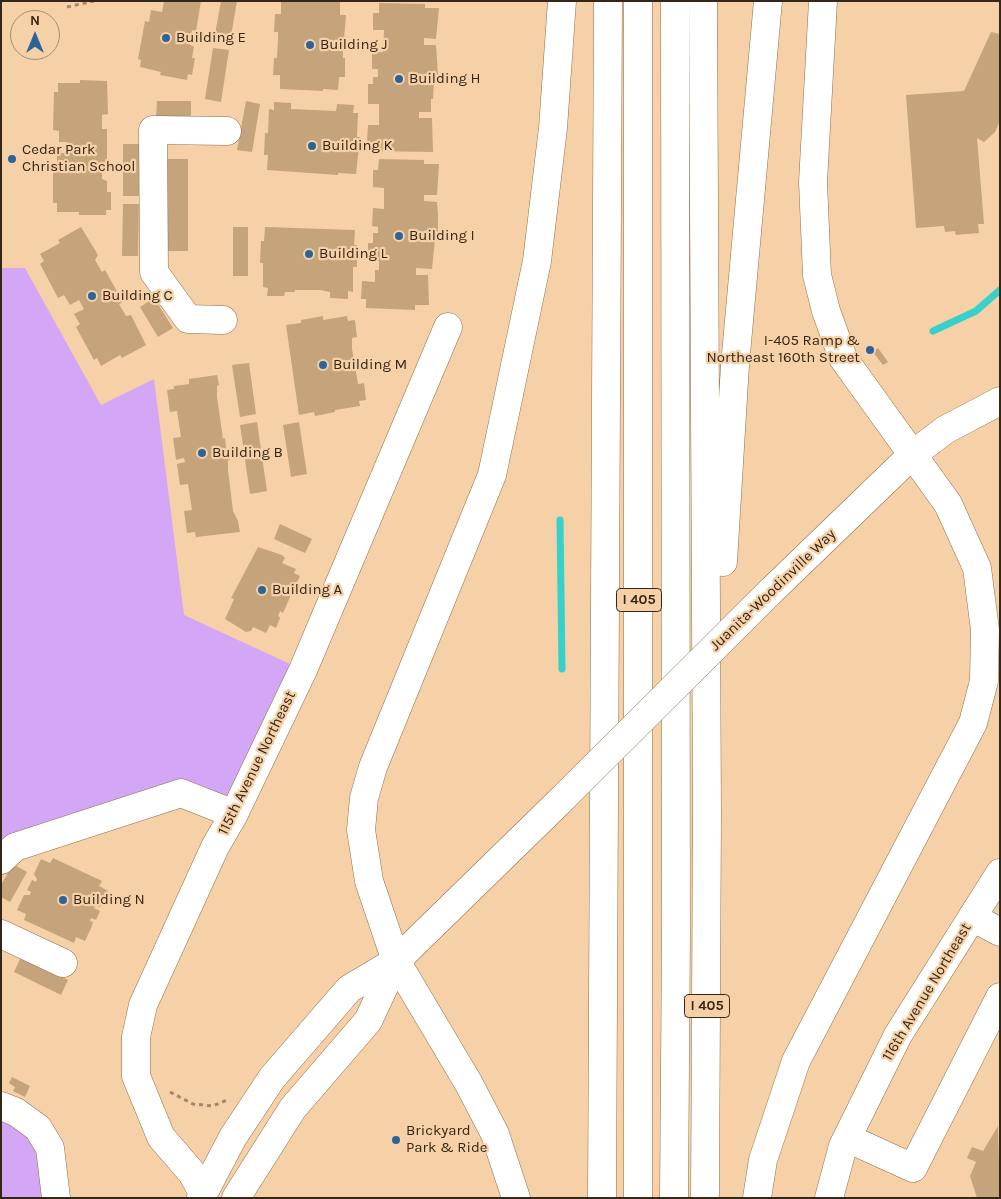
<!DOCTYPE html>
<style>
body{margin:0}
#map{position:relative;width:1001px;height:1199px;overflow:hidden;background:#f6d1a8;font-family:Karla,sans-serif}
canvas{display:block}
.frame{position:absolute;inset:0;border:2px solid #342717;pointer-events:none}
.north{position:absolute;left:10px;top:10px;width:50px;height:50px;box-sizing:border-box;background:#f6d1a8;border:1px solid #a88d6e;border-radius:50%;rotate:0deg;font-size:14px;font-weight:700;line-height:20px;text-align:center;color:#342717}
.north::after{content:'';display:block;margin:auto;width:18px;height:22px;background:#2a649b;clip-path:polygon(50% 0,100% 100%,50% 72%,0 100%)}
</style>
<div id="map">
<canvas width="1001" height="1199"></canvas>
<div class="frame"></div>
<div class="north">N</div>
</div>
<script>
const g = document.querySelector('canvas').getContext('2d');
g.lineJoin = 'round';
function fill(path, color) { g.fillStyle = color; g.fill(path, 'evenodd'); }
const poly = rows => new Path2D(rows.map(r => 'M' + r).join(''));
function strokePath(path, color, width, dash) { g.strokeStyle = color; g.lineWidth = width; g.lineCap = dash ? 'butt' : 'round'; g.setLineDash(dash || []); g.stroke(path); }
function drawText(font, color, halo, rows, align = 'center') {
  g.font = font + ' Karla,sans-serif'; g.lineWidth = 4.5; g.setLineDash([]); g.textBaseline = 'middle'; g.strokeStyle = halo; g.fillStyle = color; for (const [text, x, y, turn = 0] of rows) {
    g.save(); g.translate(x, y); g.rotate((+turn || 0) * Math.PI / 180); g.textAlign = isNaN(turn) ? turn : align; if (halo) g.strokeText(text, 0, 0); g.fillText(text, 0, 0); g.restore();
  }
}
fill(poly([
 [1,268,25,268,101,405,154,379,184,615,303,670,234,814,181,793,1,860],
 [1,1106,38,1128,56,1198,1,1198]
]), '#d4a6f6');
strokePath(poly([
 [933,331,976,311,1000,290],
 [560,520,562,669]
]), '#36d1ca', 7);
fill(poly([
 [164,1,201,1,196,31,192,30,189,44,194,47,192,58,195,58,192,75,188,74,187,80,160,75,161,72,140,67,141,60,138,59,145,21,149,22,151,10,162,12],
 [221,1,237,1,230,42,214,40],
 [281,1,340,1,340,15,346,15,343,52,343,58,345,58,345,77,339,77,338,90,323,89,323,91,280,89,280,75,273,75,274,58,277,58,278,38,278,32,274,32,275,14,281,14],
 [379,3,425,4,425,8,439,8,436,39,424,38,424,45,436,45,438,75,424,75,424,81,434,81,433,99,431,99,431,112,419,112,419,118,432,118,433,152,373,151,373,142,367,142,368,125,379,125,379,104,368,104,368,84,373,84,373,77,378,77,378,69,372,69,372,52,383,52,384,30,373,30,373,13,379,13],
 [991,32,1000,34,1000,121,995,132,984,142,977,138,984,224,978,224,979,233,956,235,955,231,945,232,944,226,916,228,906,95,964,91],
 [213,48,229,50,221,102,205,99],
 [80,80,107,81,108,114,102,115,102,129,107,129,107,166,102,166,102,179,107,181,107,192,111,192,111,210,106,210,106,215,79,215,79,212,57,212,57,203,53,203,53,164,57,164,57,153,67,153,67,142,59,142,59,131,53,130,54,92,58,92,58,83,80,83],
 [157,101,191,101,191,118,156,117],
 [246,101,260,104,252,152,237,150],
 [274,102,291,103,291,109,336,111,337,104,354,105,353,113,358,113,357,137,360,137,356,174,338,173,338,175,267,170,268,155,264,155,265,133,268,133,269,109,274,110],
 [123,144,140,144,140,196,123,196],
 [166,159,188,159,188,251,165,251],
 [379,159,424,160,424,164,439,164,437,195,424,195,424,201,437,202,438,215,438,232,424,232,424,238,435,239,432,269,416,268,416,275,428,275,429,305,415,305,415,310,366,308,366,299,361,299,362,281,375,282,375,270,379,270,379,261,368,261,368,243,373,243,373,233,378,233,378,227,372,226,373,208,384,209,384,188,373,187,373,170,378,170],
 [123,204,139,204,138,256,122,256],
 [81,227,98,255,95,260,102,272,105,270,123,302,119,304,126,316,131,315,146,345,122,358,120,355,101,366,97,358,94,360,76,327,80,324,74,314,84,309,79,300,70,305,64,295,58,298,40,264,44,261,40,254,60,243,58,240],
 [233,227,248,227,248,276,233,276],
 [265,227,355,230,354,245,357,245,357,267,353,267,353,292,348,291,348,299,330,298,330,292,320,290,295,290,295,292,285,292,284,296,267,296,268,288,263,287,263,263,260,263,261,241,264,241],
 [154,298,173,328,158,337,140,307],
 [323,316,323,320,347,316,348,321,355,320,357,337,352,338,352,349,358,384,364,383,366,400,359,401,360,406,335,410,335,412,315,416,314,412,299,415,286,325,301,323,301,320],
 [878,348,888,362,883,365,873,352],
 [249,363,256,414,240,417,232,365],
 [217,375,219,385,217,386,217,397,223,439,225,438,226,448,228,448,230,460,228,460,228,470,233,511,238,521,240,532,196,537,195,532,187,533,184,511,192,510,188,484,180,485,177,464,185,462,184,458,176,460,173,438,181,437,177,411,170,412,167,390,174,389,174,386,189,384,189,379],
 [257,422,267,491,250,494,240,425],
 [299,422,307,474,291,477,283,425],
 [280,524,312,539,305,553,274,539],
 [258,547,282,555,285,558,282,563,296,569,294,573,300,576,293,591,290,589,288,594,291,595,283,613,280,611,278,616,280,618,276,628,270,625,266,633,253,627,251,631,246,632,225,619,234,599,231,598],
 [53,858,102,881,99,886,108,891,102,905,99,907,96,905,94,908,100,911,96,920,91,918,90,921,93,922,92,926,85,941,76,937,74,943,24,920,26,914,17,910,24,895,30,895,31,892,27,890,32,880,36,882,37,879,34,874,41,859,50,863],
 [13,864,27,872,10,902,1,897,1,885],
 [21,957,68,980,61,995,14,972],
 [12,1077,30,1086,25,1097,13,1091,15,1087,9,1083],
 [998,1126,1000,1198,977,1198,970,1176,976,1162,967,1158,972,1147,983,1151]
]), '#c5a37b');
const minor = poly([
 [223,320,188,319,154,272,153,130,227,131],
 [1,860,15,847,181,793,234,814],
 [972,917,1000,932],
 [1,934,63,963],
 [1,1106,16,1112,38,1128,50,1148,56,1198],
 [847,1138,913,1168,1000,997],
 [203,1193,192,1173,161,1137,136,1076,136,1037,143,1005,215,847,234,814,303,670,448,327],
 [829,1198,843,1146,898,1035,1000,873]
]);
const major = poly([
 [771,591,912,455,945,430,1000,401],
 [201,1198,233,1137,272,1078,349,989,396,961,561,800],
 [236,1198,293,1108,368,1021,396,961]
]);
const highway = poly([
 [703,1,707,813,705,1198],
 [723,562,735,365,768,1],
 [516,1198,495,1134,469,1084,396,961,369,881,361,830,364,798,373,767,492,475,537,261,553,128,562,1],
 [602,1198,608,1],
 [638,1198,638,1],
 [674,1198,676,932,675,1],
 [757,1198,763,1160,796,1061,973,723,984,681,985,630,977,568,948,504,843,358,826,311,817,275,813,182,823,1]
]);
strokePath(minor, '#8f6f48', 29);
strokePath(major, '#8f6f48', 29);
strokePath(highway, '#8f6f48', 29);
strokePath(poly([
 [67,7,94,1],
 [170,1092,193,1104,213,1106,227,1100]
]), '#a3896a', 3, [4, 4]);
strokePath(minor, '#fff', 28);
strokePath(major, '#fff', 28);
strokePath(highway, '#fff', 28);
const majorBridge = poly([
 [561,800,771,591]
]);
strokePath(majorBridge, '#8f6f48', 29, []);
strokePath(majorBridge, '#fff', 28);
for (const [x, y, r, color] of [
 [166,38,5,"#2a649b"],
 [310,45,5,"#2a649b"],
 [399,79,5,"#2a649b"],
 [312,146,5,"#2a649b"],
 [12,159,5,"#2a649b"],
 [399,236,5,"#2a649b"],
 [309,254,5,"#2a649b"],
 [92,296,5,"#2a649b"],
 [870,350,5,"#2a649b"],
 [323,365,5,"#2a649b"],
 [202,453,5,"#2a649b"],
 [262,590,5,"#2a649b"],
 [63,900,5,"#2a649b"],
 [396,1140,5,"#2a649b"]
]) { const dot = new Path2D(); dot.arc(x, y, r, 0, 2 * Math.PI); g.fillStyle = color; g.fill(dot); strokePath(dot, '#f6d1a8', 2); }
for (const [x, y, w] of [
 [639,600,45],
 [707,1006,45]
]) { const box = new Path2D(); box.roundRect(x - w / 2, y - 11.5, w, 23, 4); g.fillStyle = '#f6d1a8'; g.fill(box); strokePath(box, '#342717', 1); }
drawText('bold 14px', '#342717', null, [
 ["I 405",639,600],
 ["I 405",707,1006]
]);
drawText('15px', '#342717', '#f6d1a8', [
 ["Building E",176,38],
 ["Building J",320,45],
 ["Building H",409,79],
 ["Building K",322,146],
 ["Cedar Park",22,150],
 ["Christian School",22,167],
 ["Building I",409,236],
 ["Building L",319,254],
 ["Building C",102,296],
 ["I-405 Ramp &",860,341,"right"],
 ["Northeast 160th Street",860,358,"right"],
 ["Building M",333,365],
 ["Building B",212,453],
 ["Building A",272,590],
 ["Building N",73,900],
 ["Brickyard",406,1131],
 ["Park & Ride",406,1148]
], 'left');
drawText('15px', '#342717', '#f6d1a8', [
 ["Juanita-Woodinville Way",773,590,-44],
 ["115th Avenue Northeast",257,763,-64],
 ["116th Avenue Northeast",927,992,-59]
]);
</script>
